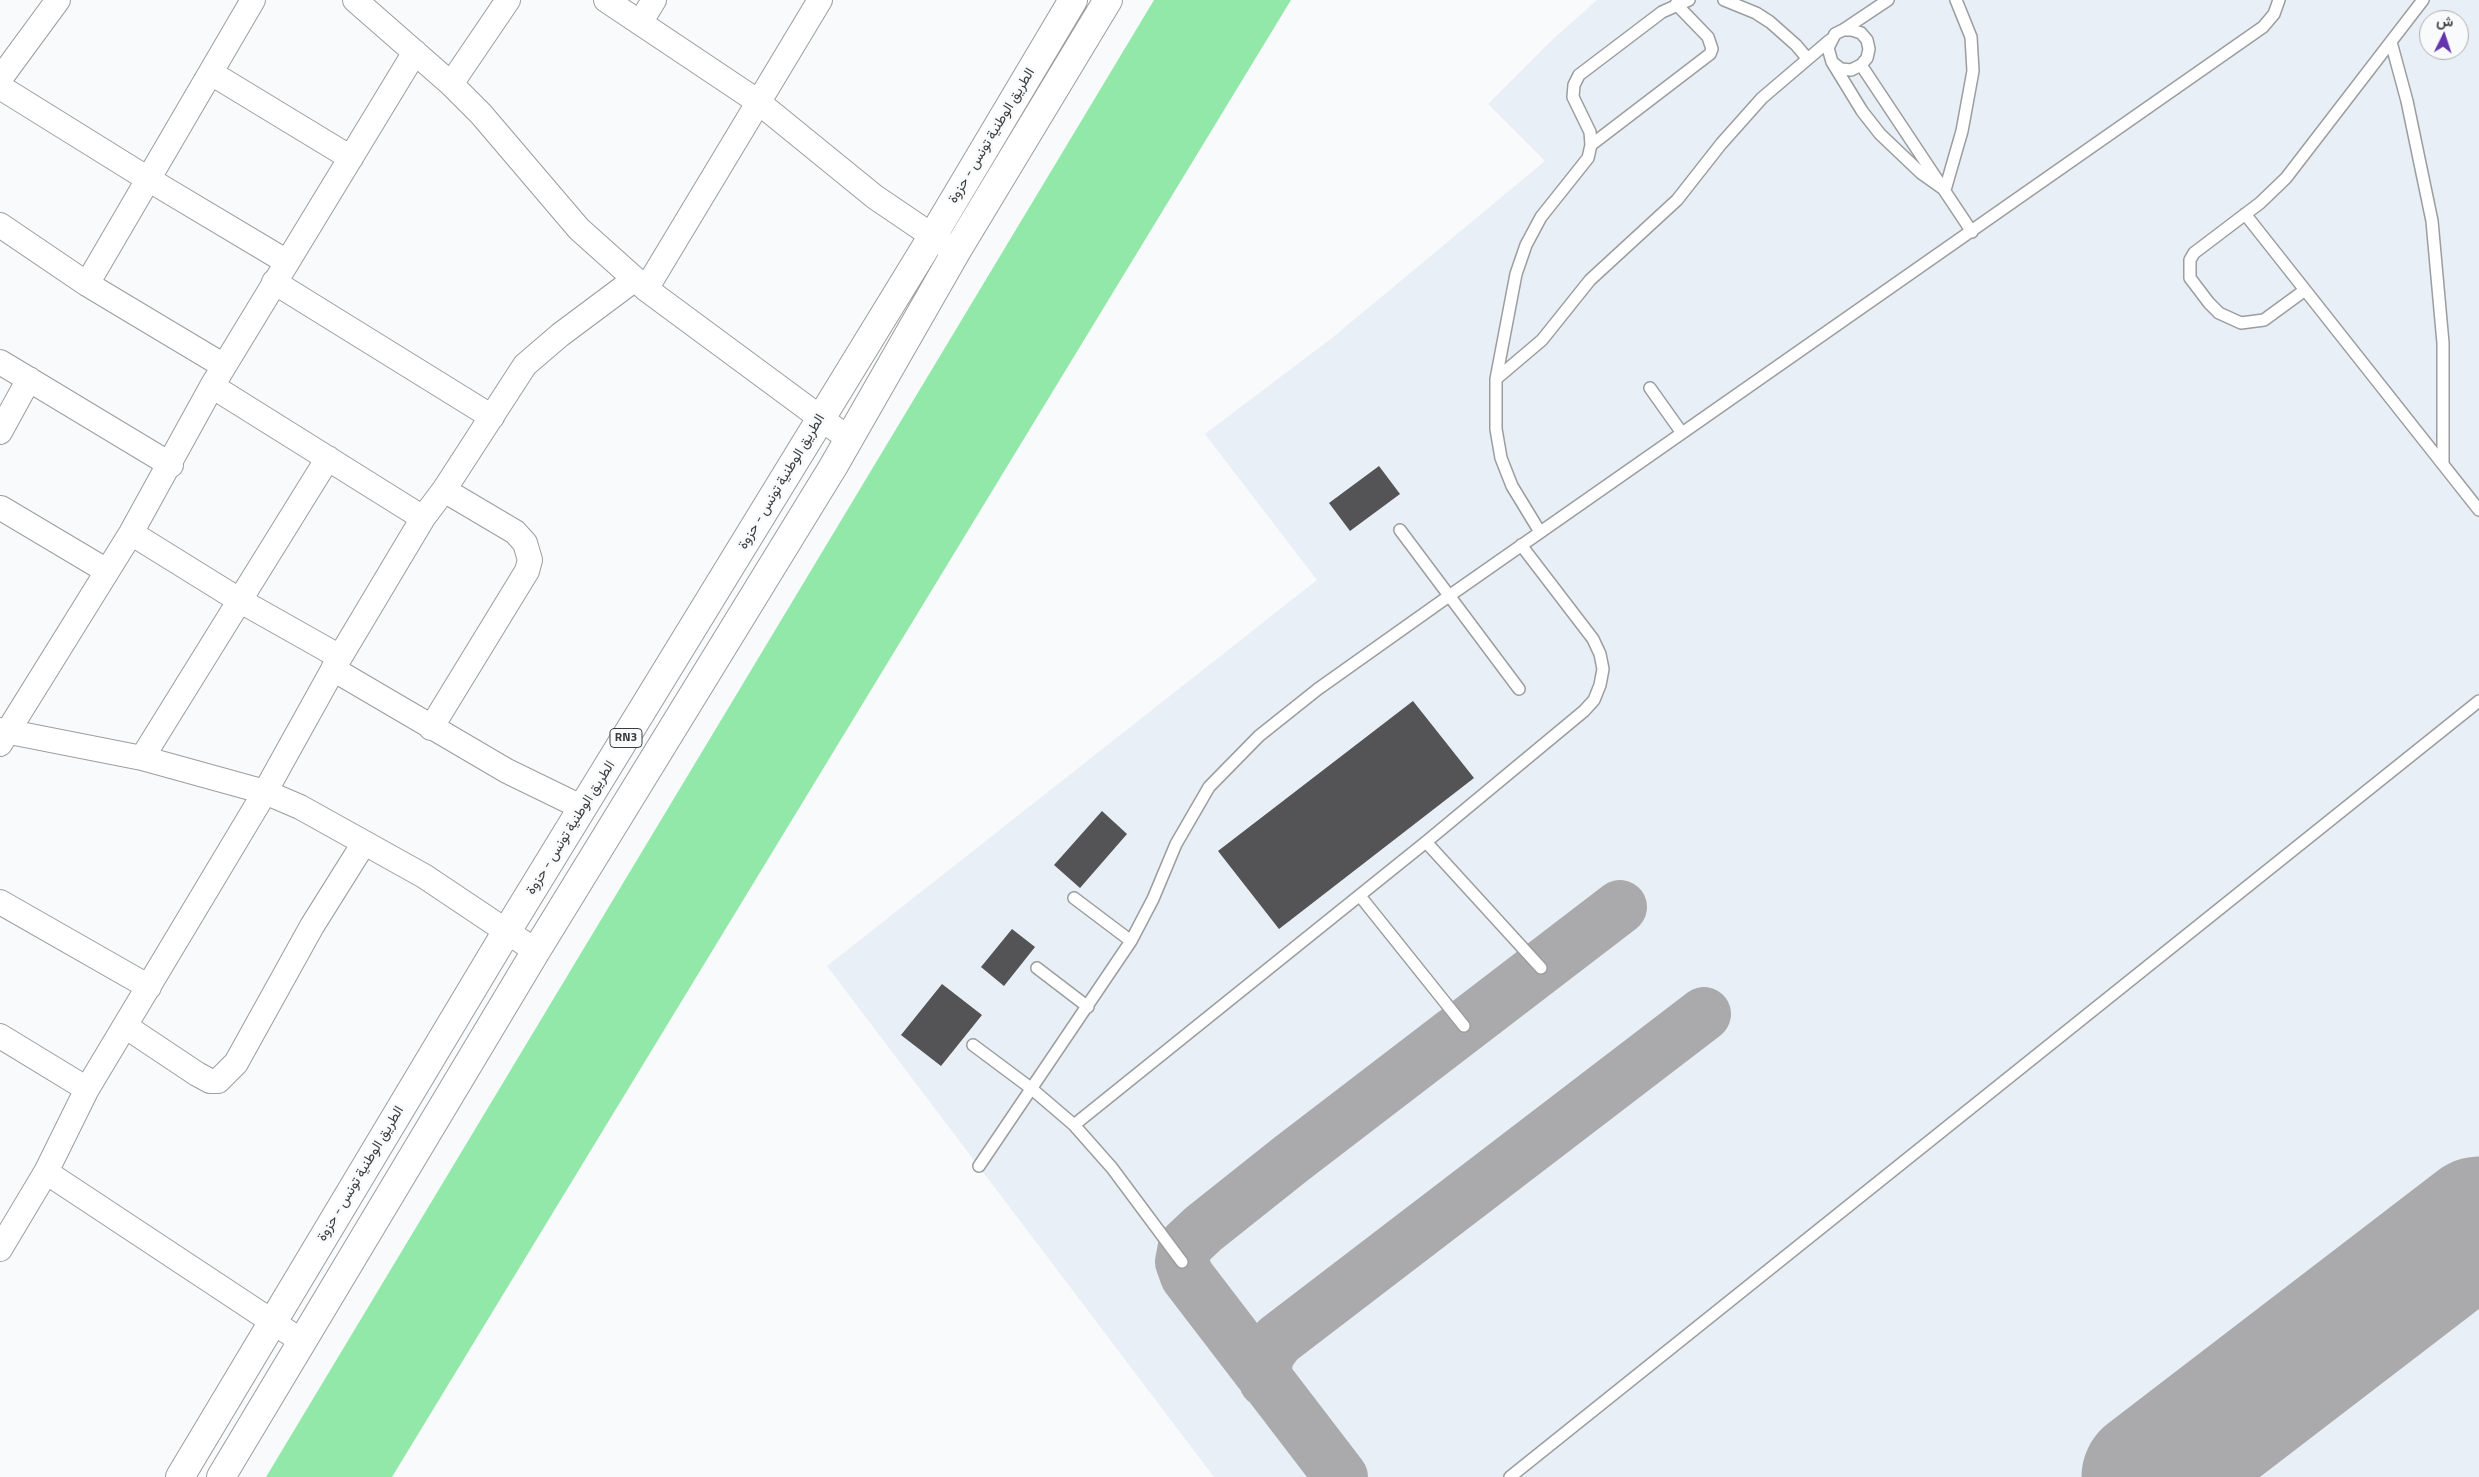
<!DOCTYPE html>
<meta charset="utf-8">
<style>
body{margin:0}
#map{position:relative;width:2479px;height:1477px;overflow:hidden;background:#f8fafb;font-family:"Titillium Web",Vazirmatn,sans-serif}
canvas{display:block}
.north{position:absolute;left:2419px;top:10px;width:50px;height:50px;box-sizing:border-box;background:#f8fafb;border:1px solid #adaeaf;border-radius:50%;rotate:4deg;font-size:14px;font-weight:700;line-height:20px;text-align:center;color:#3d3d3e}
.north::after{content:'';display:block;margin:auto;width:18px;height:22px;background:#6535ad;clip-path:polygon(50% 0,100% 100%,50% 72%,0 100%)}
</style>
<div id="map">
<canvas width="2479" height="1477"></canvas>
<div class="north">ش</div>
</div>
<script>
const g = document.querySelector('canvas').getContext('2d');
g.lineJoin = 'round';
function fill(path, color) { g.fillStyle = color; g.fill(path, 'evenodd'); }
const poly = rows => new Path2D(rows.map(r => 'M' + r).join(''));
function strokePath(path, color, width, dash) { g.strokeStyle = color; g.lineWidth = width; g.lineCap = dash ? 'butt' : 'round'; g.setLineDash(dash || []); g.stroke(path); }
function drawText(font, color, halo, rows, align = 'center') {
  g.font = font + ' "Titillium Web",Vazirmatn,sans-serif'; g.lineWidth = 5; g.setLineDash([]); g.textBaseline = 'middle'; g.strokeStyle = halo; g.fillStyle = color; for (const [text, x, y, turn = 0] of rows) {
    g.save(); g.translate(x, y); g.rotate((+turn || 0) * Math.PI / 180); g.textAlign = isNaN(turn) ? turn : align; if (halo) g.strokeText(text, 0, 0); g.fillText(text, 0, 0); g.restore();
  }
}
fill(poly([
 [1597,0,2479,0,2479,1477,1214,1477,827,966,1317,580,1205,434,1332,338,1545,161,1488,104,1551,41],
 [2429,20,2459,20,2459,50,2429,50]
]), '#e8eff6');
fill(poly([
 [1154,0,1291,0,392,1477,266,1477]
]), '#91e8a9');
strokePath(poly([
 [1266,1381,1265,1363,1269,1352,1278,1340,1704,1014],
 [1341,1477,1187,1276,1182,1262,1185,1246,1203,1229,1291,1159,1620,907]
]), '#aaaaac', 54);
strokePath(poly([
 [2149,1477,2479,1224]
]), '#aaaaac', 135);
fill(poly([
 [1379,466,1400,494,1350,531,1329,503],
 [1413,701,1474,778,1279,929,1218,851],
 [1102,811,1127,834,1080,888,1054,865],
 [1012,929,1035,947,1004,986,981,967],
 [942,984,982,1015,941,1066,901,1035]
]), '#545355');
const service = poly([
 [1724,0,1756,13,1770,22,1796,45,1807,58],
 [1843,30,1888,0],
 [2391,42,2407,101,2432,221,2443,343,2443,464],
 [1832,62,1841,69,1851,70,1861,65,1867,58,1869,49,1867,40,1861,33,1852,30,1843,30,1835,34,1828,48,1832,62,1862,111,1880,134,1921,173,1945,190],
 [1861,65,1972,232],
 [1591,145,1710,54,1712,49,1708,37,1676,4],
 [1945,190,1962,131,1973,71,1971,37,1956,0],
 [2245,214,2479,510],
 [2305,290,2264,320,2241,323,2219,313,2209,303,2190,278,2190,260,2194,253,2260,203,2286,178,2423,0],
 [1496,379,1542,340,1590,280,1677,200,1721,144,1762,98,1830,40],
 [1650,388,1682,433],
 [1400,530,1519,689],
 [1540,532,1512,486,1501,458,1496,429,1496,379,1516,274,1526,245,1541,217,1588,158,1591,145,1590,132,1573,97,1574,85,1579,75,1662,12,1689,0],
 [1426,842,1541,968],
 [1360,896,1464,1026],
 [1074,898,1131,941],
 [1037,968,1088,1007],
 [973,1045,1032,1089,1074,1125,1112,1168,1182,1262],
 [1074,1125,1426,842,1584,711,1594,700,1600,685,1603,669,1600,654,1593,639,1521,545],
 [979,1166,1131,941,1153,899,1176,844,1209,787,1259,736,1318,689,1449,596,2263,27,2274,14,2279,0],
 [1510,1477,2479,701]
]);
const minor = poly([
 [355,0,451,84,481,114,579,229,646,289,849,439],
 [606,0,757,101,875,197,956,252],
 [640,23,654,0],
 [211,73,351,158],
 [0,79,58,0],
 [451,84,508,0],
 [0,87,148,179,287,262],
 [0,225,87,284,224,366],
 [274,282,492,417],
 [87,284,253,0],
 [646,289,820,0],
 [0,362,171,465],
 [212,386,423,518],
 [0,432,29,379],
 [1,508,107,571],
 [131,533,239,600,340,657],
 [333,669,507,771,583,808],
 [431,728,527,571,530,560,525,543,515,532,444,490],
 [0,730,142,758,265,792,300,807,424,876,536,951],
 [0,744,131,533,212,386,415,52],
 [142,758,328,458],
 [0,902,149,987],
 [125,1026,197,1074,210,1081,218,1081,236,1063,312,926,364,843],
 [0,1036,87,1089],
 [46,1172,303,1342],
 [0,1249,46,1172,87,1089,265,792,340,657,423,518,444,490,525,365,560,335,635,279]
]);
const primary = poly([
 [180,1477,507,931,932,237,1073,0],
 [221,1477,536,951,833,467,956,252,1108,0]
]);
strokePath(service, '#9c9d9e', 14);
strokePath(minor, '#9c9d9e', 26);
strokePath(primary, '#9c9d9e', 30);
strokePath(service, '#fff', 11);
strokePath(minor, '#fff', 24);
strokePath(primary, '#fff', 28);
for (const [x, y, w] of [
 [626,738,32]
]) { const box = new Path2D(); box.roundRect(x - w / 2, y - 9.5, w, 19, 4); g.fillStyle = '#f8fafb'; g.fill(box); strokePath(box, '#3d3d3e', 1); }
drawText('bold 12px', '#3d3d3e', null, [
 ["RN3",626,738]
]);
drawText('14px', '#3d3d3e', '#f8fafb', [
 ["الطريق الوطنية تونس - حزوة",992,136,-59],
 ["الطريق الوطنية تونس - حزوة",782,482,-59],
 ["الطريق الوطنية تونس - حزوة",571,828,-58],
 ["الطريق الوطنية تونس - حزوة",361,1174,-59]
]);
</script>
